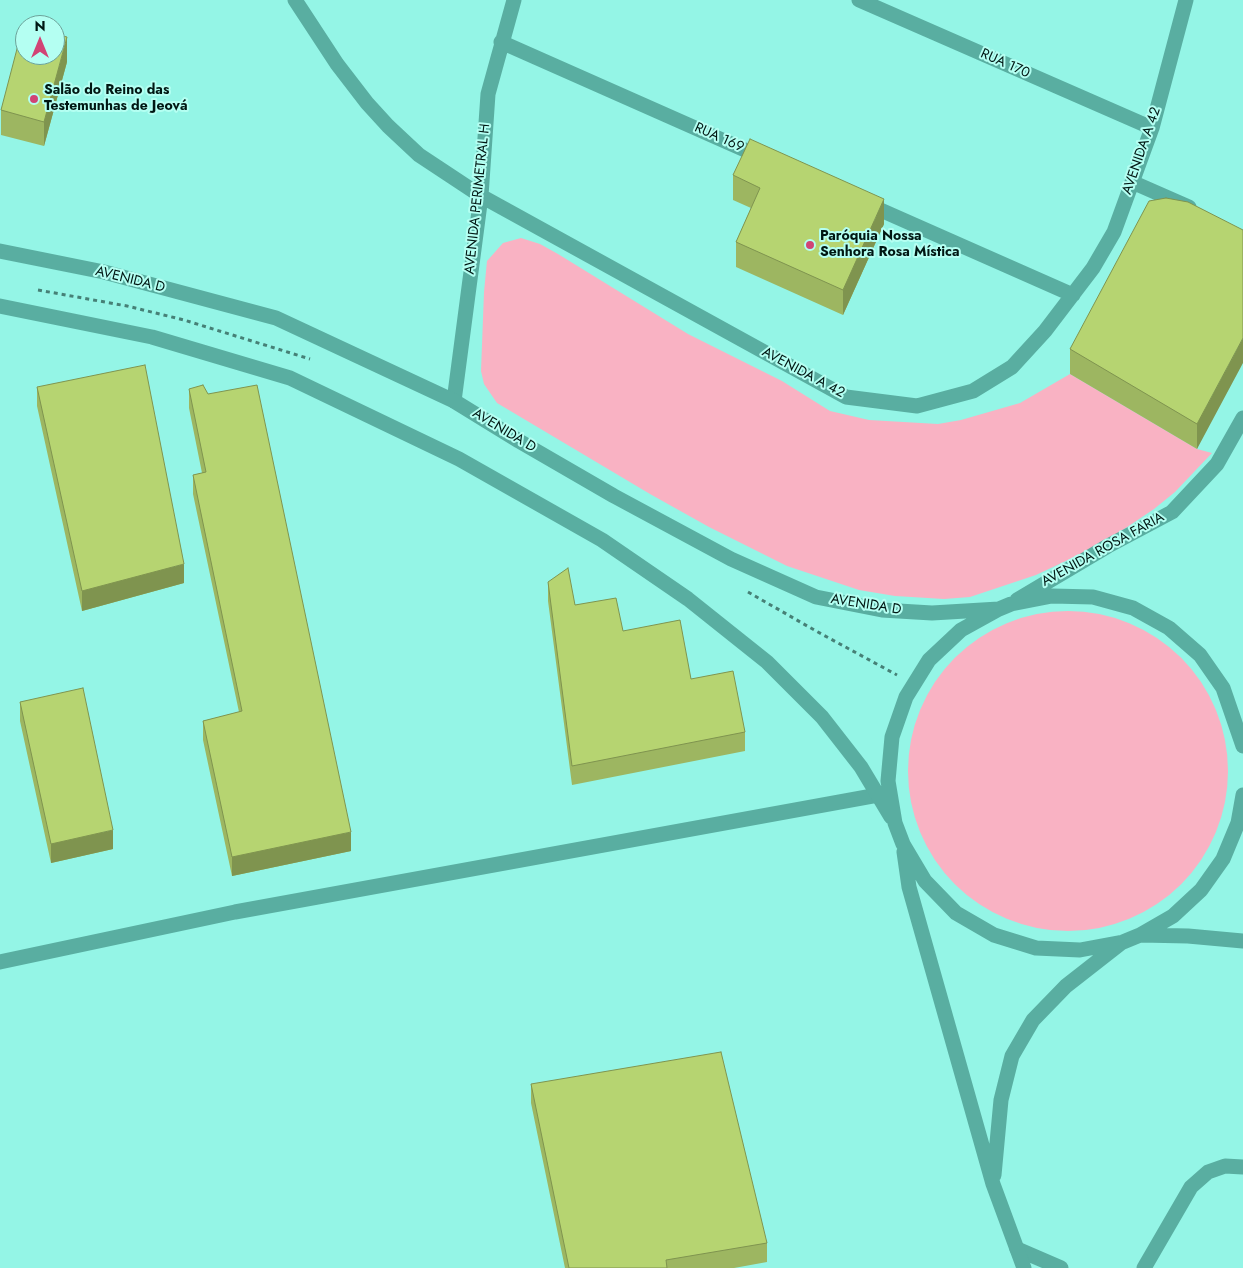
<!DOCTYPE html>
<meta charset="utf-8">
<style>
body{margin:0}
#map{position:relative;width:1243px;height:1268px;overflow:hidden;background:#94f5e6;font-family:Jost,sans-serif}
canvas{display:block}
.north{position:absolute;left:15px;top:15px;width:50px;height:50px;box-sizing:border-box;background:#b4fff2;border:1px solid #6ca299;border-radius:50%;rotate:0deg;font-size:14px;font-weight:700;line-height:20px;text-align:center;color:#001713}
.north::after{content:'';display:block;margin:auto;width:18px;height:22px;background:#d14475;clip-path:polygon(50% 0,100% 100%,50% 72%,0 100%)}
</style>
<div id="map">
<canvas width="1243" height="1268"></canvas>
<div class="north">N</div>
</div>
<script>
const g = document.querySelector('canvas').getContext('2d');
g.lineJoin = 'round';
function fill(path, color) { g.fillStyle = color; g.fill(path, 'evenodd'); }
const poly = rows => new Path2D(rows.map(r => 'M' + r).join(''));
function strokePath(path, color, width, dash) { g.strokeStyle = color; g.lineWidth = width; g.lineCap = dash ? 'butt' : 'round'; g.setLineDash(dash || []); g.stroke(path); }
function drawText(font, color, halo, rows, align = 'center') {
  g.font = font + ' Jost,sans-serif'; g.lineWidth = 4; g.setLineDash([]); g.textBaseline = 'middle'; g.strokeStyle = halo; g.fillStyle = color; for (const [text, x, y, turn = 0] of rows) {
    g.save(); g.translate(x, y); g.rotate((+turn || 0) * Math.PI / 180); g.textAlign = isNaN(turn) ? turn : align; if (halo) g.strokeText(text, 0, 0); g.fillText(text, 0, 0); g.restore();
  }
}
fill(poly([
 [521,238,540,244,558,254,688,334,782,381,830,411,869,420,938,424,961,420,1020,403,1070,374,1197,449,1212,453,1175,492,1154,509,1102,544,1036,575,970,597,944,599,895,596,859,590,787,566,709,527,650,494,497,403,484,384,481,371,484,292,487,261,503,243],
 '908 771a160 160 0 1 1 320 0a160 160 0 1 1-320 0Z'
]), '#f9b2c3');
strokePath(poly([
 [38,290,127,306,184,320,310,359],
 [748,592,816,631,897,675]
]), '#468076', 3, [4, 4]);
strokePath(poly([
 [295,0,337,64,367,103,388,126,419,155,481,196,846,397,917,406,973,391,1012,367,1045,331,1093,268,1114,232,1152,128,1186,0],
 [859,0,1152,128],
 [501,42,763,158],
 [1132,182,1189,207],
 [867,204,1073,295],
 [454,401,481,196,488,94,514,0],
 [0,962,235,912,878,795],
 [1017,1249,1061,1268],
 [1144,1268,1191,1187,1208,1172,1225,1166,1243,1167]
]), '#59aea1', 15);
strokePath(poly([
 [0,251,104,272,276,318,454,401,519,441,614,496,731,559,816,597,882,610,932,613,999,609],
 [0,306,152,337,290,378,459,459,602,540,688,599,767,662,822,717,861,767,891,817],
 [1017,600,1108,546,1172,512,1217,464,1243,418],
 [1243,746,1223,688,1200,655,1169,628,1133,608,1093,597,1052,596,1011,604,999,609,961,630,929,660,906,697,892,737,888,781,895,823,903,844,925,881,956,913,994,935,1036,948,1080,950,1123,942,1140,935,1173,916,1201,890,1223,859,1238,823,1243,795],
 [904,852,909,887,993,1184,1024,1268],
 [1141,935,1188,936,1243,941],
 [994,1175,1001,1100,1012,1056,1033,1020,1066,986,1121,943]
]), '#59aea1', 15);
fill(poly([
 [67,62,44,146,1,135,1,110],
 [733,175,884,224,843,315,736,267,736,242,751,208,733,200],
 [1243,230,1197,449,1070,374,1070,349],
 [37,387,184,583,82,611,37,406],
 [189,389,351,851,232,876,203,740,203,721,239,712,193,494,193,475,202,473,189,408],
 [548,582,575,605,623,631,691,679,745,732,745,751,572,785,548,601],
 [20,702,113,849,51,863,20,721],
 [531,1084,767,1243,767,1262,734,1268,565,1268,531,1103]
]), '#9db661');
fill(poly([
 [67,37,67,62,44,146,44,122],
 [884,199,884,224,843,315,843,290],
 [1243,338,1243,363,1197,449,1197,424],
 [184,564,184,583,82,611,82,591],
 [113,830,113,849,51,863,51,844],
 [351,832,351,851,232,876,232,857]
]), '#7f944f');
const building = poly([
 [23,26,25,26,25,55,55,55,55,34,67,37,44,122,1,110,23,26],
 [750,139,884,199,843,290,736,242,760,188,733,175,750,139],
 [1166,198,1188,202,1243,230,1243,338,1197,424,1070,349,1149,201,1166,198],
 [145,365,184,564,82,591,37,387,145,365],
 [203,385,208,394,257,385,351,832,232,857,203,721,242,711,193,475,206,472,189,389,203,385],
 [568,568,575,605,616,598,623,631,680,620,691,679,733,671,745,732,572,766,548,582,568,568],
 [83,688,113,830,51,844,20,702,83,688],
 [721,1052,767,1243,666,1260,667,1268,569,1268,531,1084,721,1052]
]);
fill(building, '#b6d471');
strokePath(building, '#7f944f', 1);
for (const [x, y, r, color] of [
 [34,99,5,"#d14475"],
 [810,245,5,"#d14475"]
]) { const dot = new Path2D(); dot.arc(x, y, r, 0, 2 * Math.PI); g.fillStyle = color; g.fill(dot); strokePath(dot, '#b4fff2', 2); }
drawText('14px', '#001713', '#b4fff2', [
 ["RUA 170",1005,64,24],
 ["RUA 169",719,138,24],
 ["AVENIDA A 42",1142,151,-71],
 ["AVENIDA PERIMETRAL H",478,199,-84],
 ["AVENIDA D",130,280,14],
 ["AVENIDA A 42",803,373,28],
 ["AVENIDA D",504,431,31],
 ["AVENIDA ROSA FARIA",1103,550,-29],
 ["AVENIDA D",866,605,9]
]);
drawText('bold 14px', '#001713', '#b4fff2', [
 ["Salão do Reino das",44,91],
 ["Testemunhas de Jeová",44,107],
 ["Paróquia Nossa",820,237],
 ["Senhora Rosa Mística",820,253]
], 'left');
</script>
